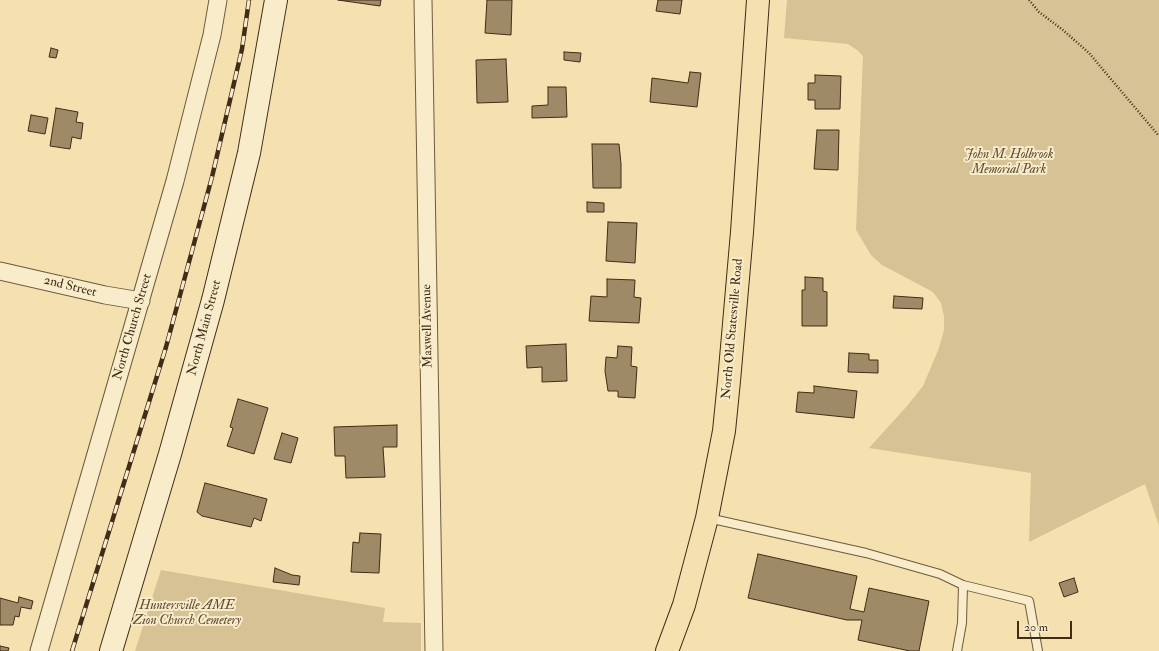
<!DOCTYPE html>
<style>
body{margin:0}
#map{position:relative;width:1159px;height:651px;overflow:hidden;background:#f4e1af;font-family:"IM FELL Double Pica",serif}
canvas{display:block}
.scale{position:absolute;left:1017px;top:621px;width:55px;height:18px;box-sizing:border-box;border:2px solid #412c17;border-top:0;padding-left:5px;font-size:12px;line-height:14px;white-space:nowrap;color:#412c17;-webkit-text-stroke:3px #f8eccb;paint-order:stroke}
</style>
<div id="map">
<canvas width="1159" height="651"></canvas>
<div class="scale">20 m</div>
</div>
<script>
const g = document.querySelector('canvas').getContext('2d');
g.lineJoin = 'round';
function fill(path, color) { g.fillStyle = color; g.fill(path, 'evenodd'); }
const poly = rows => new Path2D(rows.map(r => 'M' + r).join(''));
function strokePath(path, color, width, dash) { g.strokeStyle = color; g.lineWidth = width; g.lineCap = dash ? 'butt' : 'round'; g.setLineDash(dash || []); g.stroke(path); }
function drawText(font, color, halo, rows, align = 'center') {
  g.font = font + ' "IM FELL Double Pica",serif'; g.lineWidth = 4; g.setLineDash([]); g.textBaseline = 'middle'; g.strokeStyle = halo; g.fillStyle = color; for (const [text, x, y, turn = 0] of rows) {
    g.save(); g.translate(x, y); g.rotate((+turn || 0) * Math.PI / 180); g.textAlign = isNaN(turn) ? turn : align; if (halo) g.strokeText(text, 0, 0); g.fillText(text, 0, 0); g.restore();
  }
}
fill(poly([
 [787,0,1159,0,1159,526,1145,484,1029,542,1031,473,869,448,907,406,923,386,939,348,944,330,944,316,941,303,933,292,882,265,871,255,856,230,863,56,857,50,848,44,784,38],
 [161,570,385,608,383,622,421,623,421,651,135,651]
]), '#d6c295');
const building = poly([
 [338,0,381,0,380,6,338,0],
 [487,0,512,0,511,35,485,33,487,0],
 [658,0,682,0,680,14,656,11,658,0],
 [51,48,58,50,56,58,49,57,51,48],
 [564,52,581,53,580,62,564,60,564,52],
 [506,59,508,102,477,103,476,60,506,59],
 [690,72,701,73,697,107,650,102,652,78,688,83,690,72],
 [815,75,841,76,840,109,815,109,815,100,808,100,808,83,815,83,815,75],
 [548,87,566,87,567,117,532,118,532,106,548,105,548,87],
 [56,108,78,112,76,122,83,123,81,139,72,137,70,149,50,146,56,108],
 [31,115,48,118,45,134,28,131,31,115],
 [817,130,839,130,838,170,814,169,817,130],
 [592,144,619,144,621,164,621,188,593,188,592,144],
 [587,202,604,203,604,212,587,212,587,202],
 [608,222,637,223,635,263,606,261,608,222],
 [805,277,823,278,823,291,827,292,827,326,802,326,802,290,805,290,805,277],
 [607,279,635,280,634,297,641,298,639,323,589,321,591,296,607,297,607,279],
 [894,296,923,298,922,309,893,308,894,296],
 [566,344,567,381,542,382,542,367,527,368,526,346,566,344],
 [618,346,632,347,631,366,637,367,635,398,618,397,618,391,608,391,605,371,606,357,617,358,618,346],
 [849,353,869,354,869,360,878,360,878,373,848,372,849,353],
 [814,386,857,391,854,418,796,412,798,392,814,393,814,386],
 [238,399,268,408,254,454,227,446,233,428,230,427,238,399],
 [397,425,397,447,383,447,385,477,346,478,345,456,335,456,334,427,397,425],
 [282,433,298,438,291,463,274,459,282,433],
 [205,483,267,499,261,521,254,518,251,527,202,516,197,512,205,483],
 [360,533,381,534,379,573,351,572,353,542,359,543,360,533],
 [758,554,857,576,850,609,864,612,869,588,929,601,919,651,910,651,858,640,862,620,847,620,748,598,758,554],
 [275,568,292,575,300,576,299,585,273,582,275,568],
 [1074,578,1078,592,1064,597,1059,583,1074,578],
 [19,597,33,601,31,609,21,607,19,617,15,616,13,625,0,625,0,598,18,603,19,597],
 [0,646,9,648,8,651,0,651,0,646]
]);
fill(building, '#9e8a66');
strokePath(building, '#412c17', 1);
const lane = poly([
 [708,518,866,553,940,574,963,585,962,623,957,651],
 [963,585,1029,601,1038,651]
]);
const street = poly([
 [423,0,434,651],
 [0,271,105,295,141,301],
 [39,651,175,181,212,35,218,0]
]);
const secondary = poly([
 [111,651,170,454,213,300,249,153,276,0]
]);
const primary = poly([
 [667,651,684,605,707,518,724,431,729,381,742,232,758,0]
]);
strokePath(lane, '#6e593d', 10);
strokePath(street, '#6e593d', 19);
strokePath(secondary, '#412c17', 24);
strokePath(primary, '#412c17', 24);
strokePath(poly([
 [1029,0,1039,12,1063,30,1089,53,1159,136]
]), '#412c17', 2.5, [1, 2]);
strokePath(lane, '#f8eccb', 8);
strokePath(street, '#f8eccb', 17);
strokePath(secondary, '#f8eccb', 22);
strokePath(primary, '#f4e1af', 22);
const rail = poly([
 [72,651,166,347,212,177,242,49,249,0]
]);
strokePath(rail, '#412c17', 4.5);
strokePath(rail, '#f8eccb', 3, [9]);
drawText('italic 13px', '#5f4a30', '#f8eccb', [
 ["John M. Holbrook",1009,155],
 ["Memorial Park",1009,170],
 ["Huntersville AME",187,606],
 ["Zion Church Cemetery",187,621]
]);
drawText('13px', '#412c17', '#f8eccb', [
 ["2nd Street",70,287,14],
 ["Maxwell Avenue",428,326,-91],
 ["North Church Street",133,327,-74],
 ["North Main Street",205,328,-75],
 ["North Old Statesville Road",733,329,-85]
]);
</script>
